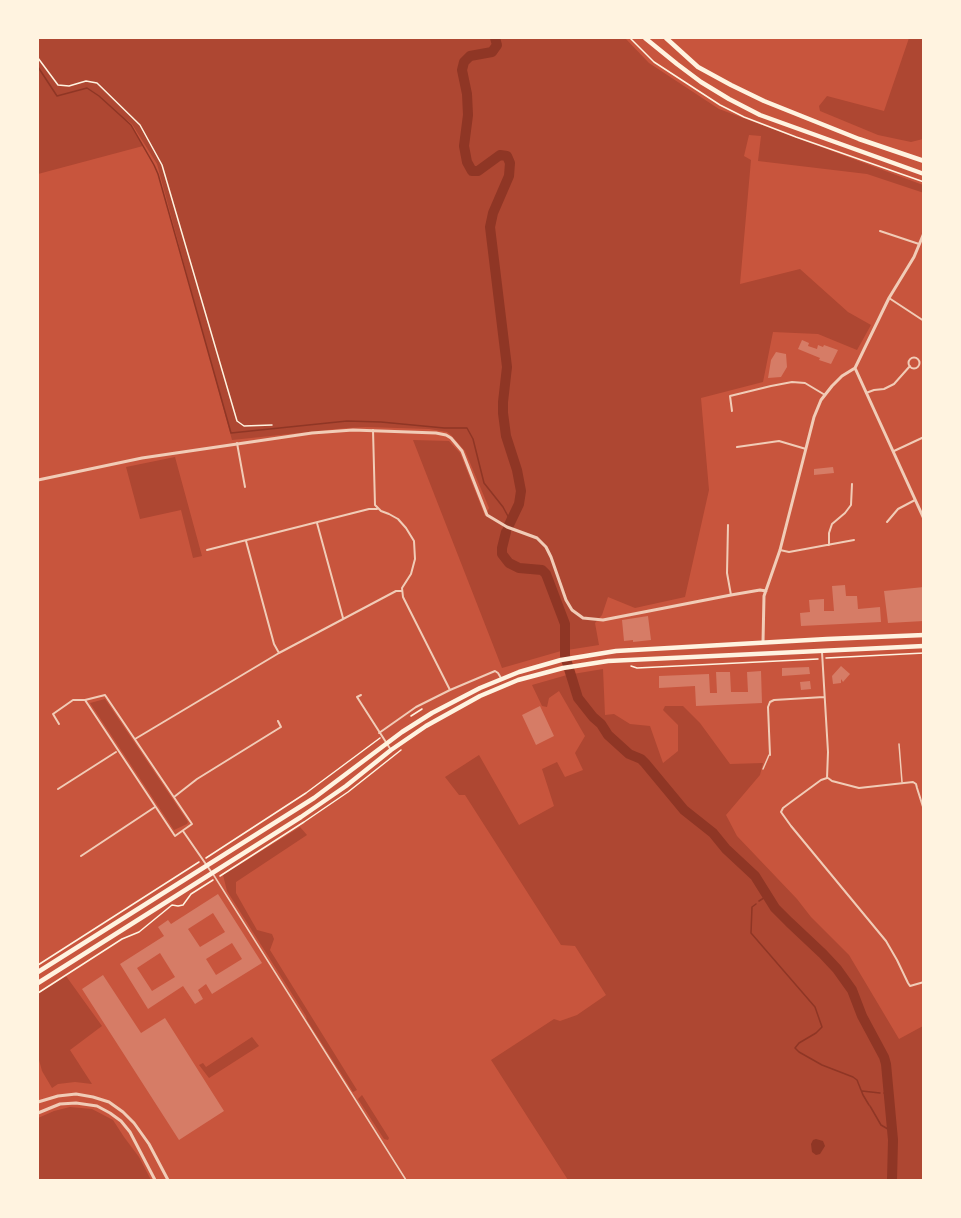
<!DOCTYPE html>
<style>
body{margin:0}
#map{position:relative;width:961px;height:1218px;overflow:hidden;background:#c8553d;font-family:Helvetica,sans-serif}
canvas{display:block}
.frame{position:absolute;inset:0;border:39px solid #fff3e0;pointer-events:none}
</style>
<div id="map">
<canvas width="961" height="1218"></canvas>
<div class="frame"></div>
</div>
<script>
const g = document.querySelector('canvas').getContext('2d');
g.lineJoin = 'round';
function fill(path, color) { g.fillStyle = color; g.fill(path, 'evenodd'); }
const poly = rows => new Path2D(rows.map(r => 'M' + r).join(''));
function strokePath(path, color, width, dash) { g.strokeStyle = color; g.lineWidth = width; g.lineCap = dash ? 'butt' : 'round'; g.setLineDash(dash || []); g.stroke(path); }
fill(poly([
 [38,38,625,38,649,63,719,109,923,185,924,193,867,174,758,161,761,136,749,135,744,156,751,160,740,284,800,269,848,312,871,325,857,350,818,334,773,332,763,382,701,398,709,490,685,597,635,608,608,597,602,615,595,623,599,645,561,651,502,668,413,440,449,441,460,453,485,516,489,508,465,451,451,435,447,432,429,429,366,427,346,428,232,440,157,164,132,124,124,118,131,125,143,146,38,174],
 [909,38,923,38,923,139,911,142,878,135,820,111,819,106,827,96,884,111],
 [175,457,202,556,193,558,181,510,140,519,126,467],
 [603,669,605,715,614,714,630,724,650,726,663,763,678,751,678,725,663,710,665,706,683,706,700,723,730,764,763,763,760,775,726,815,737,836,797,899,811,917,849,955,899,1039,923,1026,923,1180,568,1180,491,1060,554,1019,560,1021,577,1015,606,995,575,946,561,945,465,795,459,795,445,777,479,755,519,825,554,806,542,769,557,762,565,777,583,770,575,753,585,736,559,691,549,698,547,707,542,706,532,685,567,675],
 [105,699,188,822,187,824,174,830,90,703],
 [300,827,307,835,236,882,236,893,257,930,272,934,274,939,270,950,357,1090,353,1092,307,1020,306,1016,227,891,223,875],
 [66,976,102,1026,70,1050,92,1084,75,1082,58,1084,52,1088,42,1071,38,1056,38,994],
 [252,1037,259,1046,209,1078,199,1065,203,1063,206,1067],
 [362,1095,389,1138,388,1140,384,1139,358,1099],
 [70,1107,92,1109,113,1120,124,1137,139,1157,151,1180,38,1180,38,1118,54,1111]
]), '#ae4732');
fill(poly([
 [816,1139,823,1141,825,1146,820,1154,816,1155,812,1152,811,1144,813,1140]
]), '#8f3625');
strokePath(poly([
 [38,67,57,96,87,88,99,96,131,125,154,165,158,174,231,433,347,421,381,422,444,428,467,428,473,439,484,483,503,507,510,520],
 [759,901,767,896],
 [756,904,752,907,751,933,815,1007,822,1027,816,1033,799,1043,795,1048,799,1052,822,1065,853,1077,857,1080,863,1095,869,1105],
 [862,1091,880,1093],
 [884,1093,888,1092],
 [870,1106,881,1125,893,1132]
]), '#8f3625', 1.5);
strokePath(poly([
 [495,38,497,45,492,52,470,56,464,62,462,70,467,94,468,115,464,146,467,162,472,171,478,171,500,155,507,156,510,163,509,176,493,213,490,227,507,367,503,402,503,413,506,436,517,470,521,491,519,504,508,527],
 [506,532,502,548,502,554,509,563,519,568,542,570,546,574,565,624,565,656,578,698,593,717,601,724,608,735,629,754,641,759,645,763,684,810,713,833,726,849,755,876,775,908,789,922,823,954,837,969,852,990,862,1016,884,1057,886,1064,893,1140,892,1180]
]), '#8f3625', 10);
fill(poly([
 [802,340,809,343,808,346,817,349,818,345,823,347,824,345,838,350,831,364,819,360,820,358,798,349],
 [776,352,786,354,787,367,781,377,768,378,771,360],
 [833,467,834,473,814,475,814,469],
 [845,585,846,596,857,596,858,609,880,607,881,622,801,626,800,613,810,612,809,600,824,599,824,611,834,611,832,586],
 [924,587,924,621,888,623,884,591],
 [648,616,651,640,633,642,633,640,624,641,622,620],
 [841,666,850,674,843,682,841,679,841,683,833,684,832,676],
 [809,667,810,674,782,676,782,668],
 [761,671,762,703,696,706,695,686,659,688,659,676,709,674,710,693,717,693,716,672,730,672,731,692,748,692,747,672],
 [810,681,811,689,801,690,800,682],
 [540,706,554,736,536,745,522,715],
 [218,894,262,963,212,994,206,984,198,990,203,999,195,1004,183,986,148,1009,120,964,164,936,158,927,168,920,171,924],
 [213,913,225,932,200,947,188,929],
 [232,943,242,959,216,975,206,959],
 [160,953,175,977,152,991,137,968],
 [103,975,141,1033,165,1018,224,1111,179,1140,82,989]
]), '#d67c66');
strokePath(poly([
 [630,38,654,62,720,105,744,117,796,137,924,182],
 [38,58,58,85,69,86,86,81,97,83,140,125,162,165,237,421,244,426,272,425],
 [826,658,924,653],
 [631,666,637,668,818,659],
 [411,716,422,709],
 [206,858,306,793,380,738],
 [220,876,304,822,348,792,401,750],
 [38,965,199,862],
 [38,993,122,939,139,932,172,905,178,906,183,905,191,894,213,880]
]), '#fff3e0', 1.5);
strokePath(poly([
 [899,744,902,782],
 [763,769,769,755],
 [213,874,406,1180]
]), '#f1ccb7', 1.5);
strokePath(poly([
 [880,231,919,244],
 [889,298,924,321],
 '908.5 363a5.5 5.5 0 1 1 11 0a5.5 5.5 0 1 1-11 0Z',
 [866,393,874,390,884,389,894,384,910,366],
 [732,411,730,396,771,386,792,382,805,383,825,395],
 [373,430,375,505,381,511,389,514,398,519,406,528,414,541,415,559,411,574,402,588,403,597,450,690],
 [237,443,245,487],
 [737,447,779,441,806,449],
 [894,451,924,437],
 [887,522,898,509,915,500],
 [317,523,343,618],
 [728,525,727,573,731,595],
 [246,541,274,644,279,653],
 [829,545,829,533,832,524,845,513,851,505,852,484],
 [207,550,369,509,377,509],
 [780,550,789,552,854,540],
 [822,652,828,752,827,778,821,780,791,802,783,808,781,812,791,826,886,941,897,960,908,983,910,986,924,982],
 [105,695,192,824,175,836,85,700,105,695],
 [361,695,357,697,391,750],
 [59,724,53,714,73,700,85,700],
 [379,733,416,707,450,690,495,671,498,673,501,678],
 [135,739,279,653,396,591,401,591],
 [770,755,768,707,770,702,774,700,824,697],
 [828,778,832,781,859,788,913,782,916,784,917,788,924,810],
 [58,789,116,752],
 [174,797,197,779,281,727,278,721],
 [183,831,212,873],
 [81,856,155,807]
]), '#f1ccb7', 2);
strokePath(poly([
 [855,368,924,519],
 [38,480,142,458,312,433,353,430,436,433,446,435,451,438,462,451,487,515,507,527,537,538,546,547,551,557,566,600,572,610,583,618,603,620,731,595,760,590,766,591],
 [763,642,764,596,780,550,814,417,821,400,832,386,842,376,855,368,889,298,914,257,924,233],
 [38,1102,58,1096,76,1094,93,1097,109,1102,123,1112,134,1123,149,1144,168,1180],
 [38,1113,60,1104,76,1103,97,1106,110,1113,121,1121,130,1132,155,1180]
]), '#f1ccb7', 3);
strokePath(poly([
 [645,38,677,64,701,82,729,99,760,115,924,174],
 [666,38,698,67,731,85,764,101,859,139,924,161],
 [38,972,314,798,402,732,432,713,480,688,519,672,561,660,616,651,827,639,924,635],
 [38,983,301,817,346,786,391,750,426,726,480,696,518,680,563,668,608,661,924,646]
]), '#fff3e0', 4.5);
</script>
